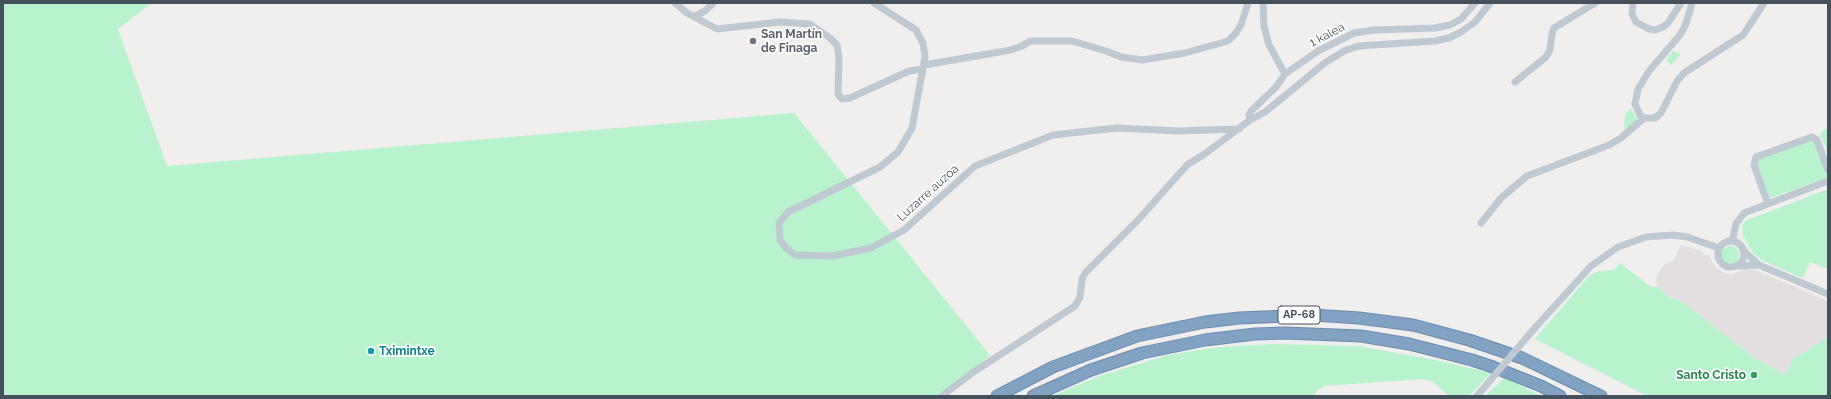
<!DOCTYPE html>
<meta charset="utf-8">
<style>
body{margin:0}
#map{position:relative;width:1831px;height:399px;overflow:hidden;background:#f1eeee;font-family:Raleway,sans-serif}
canvas{display:block}
.frame{position:absolute;inset:0;border:4px solid #45525e;pointer-events:none}
</style>
<div id="map">
<canvas width="1831" height="399"></canvas>
<div class="frame"></div>
</div>
<script>
const g = document.querySelector('canvas').getContext('2d');
g.lineJoin = 'round';
function fill(path, color) { g.fillStyle = color; g.fill(path, 'evenodd'); }
const poly = rows => new Path2D(rows.map(r => 'M' + r).join(''));
function strokePath(path, color, width, dash) { g.strokeStyle = color; g.lineWidth = width; g.lineCap = dash ? 'butt' : 'round'; g.setLineDash(dash || []); g.stroke(path); }
function drawText(font, color, halo, rows, align = 'center') {
  g.font = font + ' Raleway,sans-serif'; g.lineWidth = 3.5; g.setLineDash([]); g.textBaseline = 'middle'; g.strokeStyle = halo; g.fillStyle = color; for (const [text, x, y, turn = 0] of rows) {
    g.save(); g.translate(x, y); g.rotate((+turn || 0) * Math.PI / 180); g.textAlign = isNaN(turn) ? turn : align; if (halo) g.strokeText(text, 0, 0); g.fillText(text, 0, 0); g.restore();
  }
}
fill(poly([
 [1681,245,1703,251,1703,254,1709,255,1715,267,1724,273,1732,274,1746,269,1755,270,1828,301,1828,337,1793,359,1785,375,1753,357,1684,303,1665,295,1659,289,1656,280,1659,271,1665,264,1673,261]
]), '#e3dfe0');
fill(poly([
 [3,3,152,3,118,29,167,166,794,113,990,355,943,396,3,396],
 [1673,51,1681,54,1671,65,1666,60],
 [1631,108,1635,117,1639,121,1624,133,1625,115],
 [1828,128,1828,153,1820,134,1823,130],
 [1814,140,1827,176,1826,178,1770,198,1756,161,1757,159],
 [1828,189,1828,269,1810,262,1803,278,1763,261,1753,253,1743,236,1742,227,1745,221],
 '1721 255a9 9 0 1 1 18 0a9 9 0 1 1-18 0Z',
 [1620,263,1651,287,1658,286,1665,295,1684,303,1753,357,1785,375,1793,359,1828,337,1828,396,1647,396,1535,339,1589,276,1598,271,1614,270],
 [1272,344,1358,346,1435,360,1491,373,1469,396,1449,396,1433,382,1422,379,1325,386,1317,390,1314,396,1052,396,1099,376,1168,355,1219,347],
 [1505,377,1540,396,1485,396]
]), '#b9f3ce');
const highway = poly([
 [997,396,1053,367,1137,336,1205,322,1239,318,1313,315,1359,318,1413,325,1469,340,1522,358,1601,396],
 [1033,396,1091,370,1142,353,1205,340,1255,334,1285,333,1361,336,1409,344,1472,360,1493,367,1541,386,1560,396]
]);
strokePath(highway, '#6d8dae', 13);
strokePath(poly([
 [675,3,687,13,717,29,780,22,810,24,830,38,837,45,839,58,838,94,842,99,850,98,909,71,923,69],
 [874,3,916,30,923,43,925,57,912,128,898,152,880,167,788,212,779,223,780,240,786,248,795,255,832,256,871,248,904,230,975,166,1053,135,1117,128,1178,131,1239,129],
 [1263,3,1264,26,1269,45,1285,74,1318,51,1354,33,1374,30,1435,28,1450,25,1461,19,1475,3],
 [1633,3,1632,14,1636,22,1649,29,1655,30,1663,27,1668,23,1681,3],
 [1692,3,1686,24,1680,35,1649,71,1638,89,1635,104,1640,115,1644,118,1655,118,1661,113,1677,81,1684,73,1743,35,1764,3],
 [695,16,705,11,713,3],
 [924,65,1011,50,1022,46,1030,41,1072,41,1106,51,1121,57,1142,60,1185,53,1228,41,1236,33,1241,25,1248,3],
 [1515,82,1546,57,1550,50,1552,34,1554,28,1595,3],
 [1250,120,1249,115,1251,111,1276,87,1285,74],
 [1768,204,1754,165,1756,157,1812,137,1817,140,1828,170],
 [1481,223,1501,198,1527,176,1609,145,1621,138,1644,118],
 '1718 254a13 13 0 1 1 26 0a13 13 0 1 1-26 0Z',
 [1732,241,1736,224,1744,213,1828,181],
 [1743,250,1759,265,1828,294],
 [1737,266,1759,265],
 [1533,330,1591,266,1618,247,1646,237,1673,235,1687,237,1719,248],
 [942,396,972,373,1075,306,1080,297,1082,279,1085,273,1138,220,1187,165,1206,153,1250,120,1265,112,1326,62,1346,50,1359,46,1435,41,1449,38,1461,32,1475,22,1490,3]
]), '#bec9d2', 7);
strokePath(highway, '#81a2c2', 11);
strokePath(poly([
 [1477,396,1533,330]
]), '#bec9d2', 7);
for (const [x, y, r, color] of [
 [753,41,4,"#6b7280"],
 [371,351,4,"#0f9aa8"],
 [1754,375,4,"#2e9e5b"]
]) { const dot = new Path2D(); dot.arc(x, y, r, 0, 2 * Math.PI); g.fillStyle = color; g.fill(dot); strokePath(dot, '#fff', 1.5); }
for (const [x, y, w] of [
 [1299,315,42]
]) { const box = new Path2D(); box.roundRect(x - w / 2, y - 9, w, 18, 3); g.fillStyle = '#fff'; g.fill(box); strokePath(box, '#45525e', 1); }
drawText('bold 11px', '#45525e', null, [
 ["AP-68",1299,315]
]);
drawText('bold 12px', '#5b616d', '#fff', [
 ["San Martín",761,34],
 ["de Finaga",761,48]
], 'left');
drawText('12px', '#45525e', '#fff', [
 ["1 kalea",1327,35,-28],
 ["Luzarre auzoa",928,193,-42]
]);
drawText('bold 12px', '#0d838f', '#fff', [
 ["Tximintxe",379,351]
], 'left');
drawText('bold 12px', '#27864d', '#fff', [
 ["Santo Cristo",1746,375]
], 'right');
</script>
